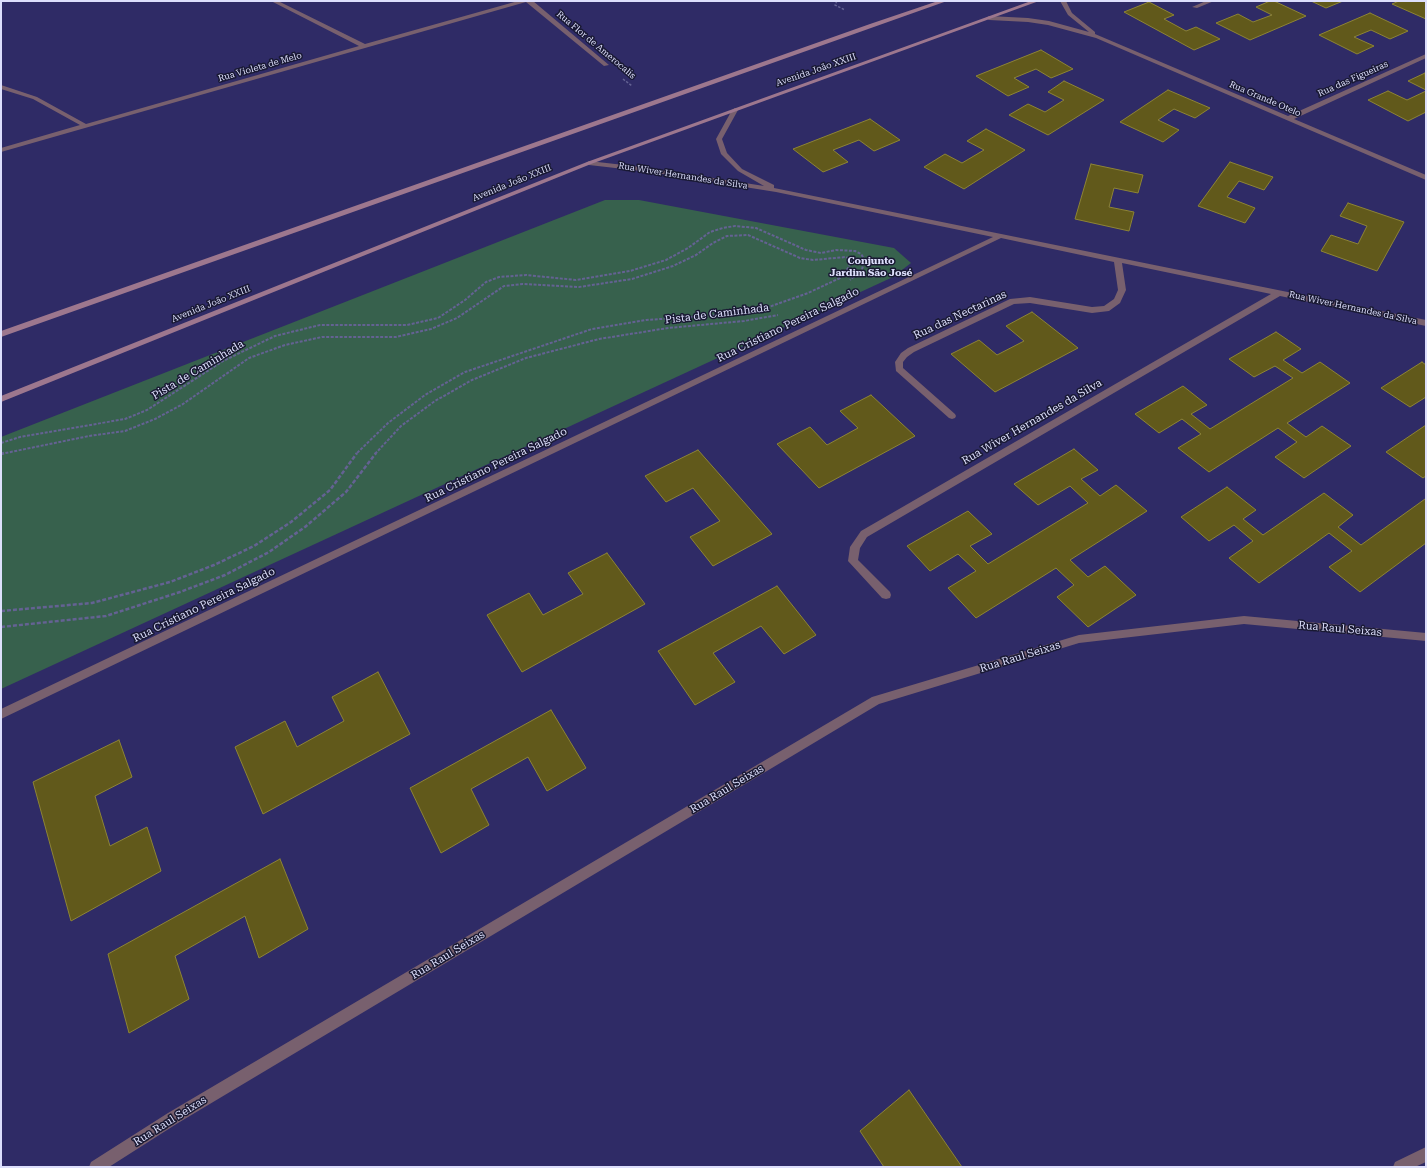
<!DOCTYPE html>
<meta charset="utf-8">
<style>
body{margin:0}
#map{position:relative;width:1427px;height:1168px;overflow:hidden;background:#2f2b66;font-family:"Roboto Serif",serif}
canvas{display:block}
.frame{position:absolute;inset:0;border:2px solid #dddffc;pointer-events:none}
</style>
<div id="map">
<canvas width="1427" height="1168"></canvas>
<div class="frame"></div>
</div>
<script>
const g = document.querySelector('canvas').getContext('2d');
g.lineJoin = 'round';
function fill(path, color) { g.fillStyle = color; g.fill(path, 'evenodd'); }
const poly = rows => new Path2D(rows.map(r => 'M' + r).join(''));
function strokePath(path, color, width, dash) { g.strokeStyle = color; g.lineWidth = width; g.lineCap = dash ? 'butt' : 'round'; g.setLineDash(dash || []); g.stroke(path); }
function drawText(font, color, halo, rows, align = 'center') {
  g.font = font + ' "Roboto Serif",serif'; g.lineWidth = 3; g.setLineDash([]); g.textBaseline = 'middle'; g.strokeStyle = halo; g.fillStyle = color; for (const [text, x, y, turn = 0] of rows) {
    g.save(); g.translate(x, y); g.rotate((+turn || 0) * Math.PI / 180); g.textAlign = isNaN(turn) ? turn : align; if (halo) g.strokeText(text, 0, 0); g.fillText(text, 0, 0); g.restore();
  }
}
fill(poly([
 [605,200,639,200,894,248,911,263,893,277,1,689,1,437]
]), '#37614d');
const building = poly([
 [1270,1,1274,1,1306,16,1250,40,1216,23,1238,14,1253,22,1272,15,1256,7,1270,1],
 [1311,1,1343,1,1326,8,1311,1],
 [1399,1,1426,1,1426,19,1392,4,1399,1],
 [1149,2,1174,15,1164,19,1186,31,1196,27,1220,39,1194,50,1124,12,1149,2],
 [1370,13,1408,31,1390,39,1371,30,1354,37,1374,46,1357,54,1319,35,1370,13],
 [1041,50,1073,69,1051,78,1036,69,1014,78,1029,87,1008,96,976,76,1041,50],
 [1425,73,1426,90,1408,81,1425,73],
 [1064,81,1104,100,1048,135,1009,115,1028,104,1045,112,1064,100,1048,92,1064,81],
 [1168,90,1210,108,1195,118,1174,109,1158,120,1179,130,1163,142,1120,122,1168,90],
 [1388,91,1407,100,1426,91,1426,112,1408,121,1368,100,1388,91],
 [870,119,900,140,874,151,859,140,833,150,848,162,823,172,793,149,870,119],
 [986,129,1025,150,964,189,924,167,945,154,962,163,984,150,967,141,986,129],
 [1230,162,1273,177,1264,190,1239,181,1227,197,1255,208,1245,223,1198,206,1230,162],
 [1091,164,1143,175,1138,193,1114,188,1109,207,1134,212,1129,231,1075,219,1091,164],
 [1348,203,1404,222,1377,271,1321,251,1331,235,1358,244,1367,226,1340,216,1348,203],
 [1032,312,1078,348,995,392,951,354,979,340,997,355,1024,341,1006,326,1032,312],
 [1276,332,1301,349,1283,360,1302,373,1320,362,1350,383,1287,423,1306,437,1322,426,1351,446,1304,478,1275,457,1297,442,1278,428,1209,472,1178,448,1201,434,1182,419,1159,433,1135,414,1183,386,1207,405,1191,414,1210,429,1293,378,1275,366,1254,377,1229,359,1276,332],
 [1422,362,1426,365,1426,397,1410,407,1381,388,1422,362],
 [871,395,915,436,819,488,777,444,810,427,827,445,858,428,840,411,871,395],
 [1426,425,1426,476,1423,478,1386,452,1426,425],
 [1074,449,1098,470,1081,479,1100,496,1116,485,1147,511,1070,560,1088,577,1105,566,1136,595,1088,627,1057,597,1074,585,1056,568,976,618,948,588,976,571,958,554,930,571,907,546,968,511,992,534,970,546,988,564,1088,503,1070,486,1038,505,1014,484,1074,449],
 [698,450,772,534,713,566,690,537,720,521,693,488,666,502,645,476,698,450],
 [1227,487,1256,510,1243,519,1263,535,1324,493,1353,515,1338,527,1361,545,1425,499,1426,500,1426,543,1360,592,1329,567,1352,551,1329,533,1259,583,1229,558,1253,541,1234,525,1209,541,1181,517,1227,487],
 [607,553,645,604,522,672,487,615,529,593,543,615,583,594,568,573,607,553],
 [777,586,816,635,784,654,761,626,713,653,735,682,695,705,658,651,777,586],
 [378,672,410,734,263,814,235,747,285,721,297,747,344,721,332,697,378,672],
 [551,710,586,768,547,791,528,757,471,789,489,825,441,853,410,788,551,710],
 [119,740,132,777,95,796,110,846,147,827,161,871,71,921,33,782,119,740],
 [280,859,308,929,259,958,245,916,175,956,189,999,129,1033,108,954,280,859],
 [909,1090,962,1167,884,1167,860,1131,909,1090]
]);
fill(building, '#61591b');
strokePath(building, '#8d8435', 1);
strokePath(poly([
 [837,1,835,5,845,10],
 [623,79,632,86]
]), '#646293', 1.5, [2.5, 1.5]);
strokePath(poly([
 [1,443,20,437,125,419,147,410,223,361,275,336,320,325,407,325,438,318,465,300,486,282,499,277,526,275,576,280,630,271,666,260,688,248,710,232,723,228,735,226,756,228,806,250,821,253,836,250,855,251,861,254,865,260,862,269,850,280],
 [1,454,89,436,125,431,155,419,183,404,249,358,285,345,322,337,396,337,431,329,457,318,504,286,523,284,579,287,632,279,673,266,696,255,713,243,727,236,748,235,800,258,813,260,846,257,851,260,849,267,840,278,808,293,766,308,721,315,646,320,592,329,465,372,425,395,388,423,356,454],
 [375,454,401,426,435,401,472,380,526,358,599,339,668,328,744,321,778,315]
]), '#646293', 2, [3, 1.5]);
strokePath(poly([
 [1,454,4,453],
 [1,611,92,603,170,582,214,565,254,546,291,522,330,490,357,453],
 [1,627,106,616,180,592,225,575,269,552,305,527,346,492,376,453]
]), '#646293', 2.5, [4, 2]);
fill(poly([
 [271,1,278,1,365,44,518,1,533,1,609,65,604,66,526,2,1,152,1,148,80,125,33,99,1,89,1,85,37,97,86,124,359,46,271,1],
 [1060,1,1066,1,1072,13,1095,32,1095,34,1288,116,1426,54,1426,58,1294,119,1426,175,1426,180,1096,38,1048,25,1028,22,989,20,986,18,989,16,1028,18,1049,21,1089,32,1068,15,1060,1],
 [1206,1,1214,1,1197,8,1192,7,1206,1],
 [735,108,738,110,722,139,727,153,742,169,774,185,774,188,1426,320,1426,326,1280,296,867,537,860,548,858,560,890,592,891,595,890,598,886,599,882,598,848,561,850,547,861,531,1271,294,1122,263,1126,290,1120,303,1109,311,1092,313,1030,303,1014,304,914,352,907,357,903,362,903,368,955,414,956,416,955,418,952,419,949,418,896,371,895,362,901,353,908,348,1010,299,1030,297,1092,307,1104,306,1114,299,1118,290,1114,262,1001,238,1,719,1,709,993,237,776,192,650,172,589,165,586,163,589,161,650,168,764,186,738,171,721,154,716,139,732,110,735,108],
 [1244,616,1426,633,1426,641,1244,624,1079,643,879,704,178,1123,109,1167,89,1167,91,1162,168,1113,872,697,1079,635,1244,616],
 [1426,1147,1426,1162,1415,1167,1393,1167,1395,1162,1426,1147]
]), '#78606e');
fill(poly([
 [938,1,947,1,1,337,1,331,870,24,938,1],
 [1031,1,1039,1,591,164,1,402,1,396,587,162,1031,1]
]), '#9d778e');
drawText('9px', '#dddffc', '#191933', [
 ["Rua Flor de Amerocalis",596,45,40],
 ["Rua Violeta de Melo",260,67,-16],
 ["Avenida João XXIII",816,70,-19],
 ["Rua das Figueiras",1353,79,-24],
 ["Rua Grande Otelo",1265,99,23],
 ["Rua Wiver Hernandes da Silva",683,176,9],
 ["Avenida João XXIII",512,183,-22],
 ["Avenida João XXIII",211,304,-22],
 ["Rua Wiver Hernandes da Silva",1353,308,12]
]);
drawText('bold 10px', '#dddffc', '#191933', [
 ["Conjunto",871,261],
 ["Jardim São José",871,273]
]);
drawText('11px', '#dddffc', '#191933', [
 ["Pista de Caminhada",717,314,-7],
 ["Rua das Nectarinas",960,315,-25],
 ["Rua Cristiano Pereira Salgado",788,325,-26],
 ["Pista de Caminhada",198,370,-31],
 ["Rua Wiver Hernandes da Silva",1032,422,-30],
 ["Rua Cristiano Pereira Salgado",496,465,-26],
 ["Rua Cristiano Pereira Salgado",204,605,-26],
 ["Rua Raul Seixas",1340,629,5],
 ["Rua Raul Seixas",1020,657,-17],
 ["Rua Raul Seixas",727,789,-31],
 ["Rua Raul Seixas",448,955,-31],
 ["Rua Raul Seixas",170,1121,-32]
]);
</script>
